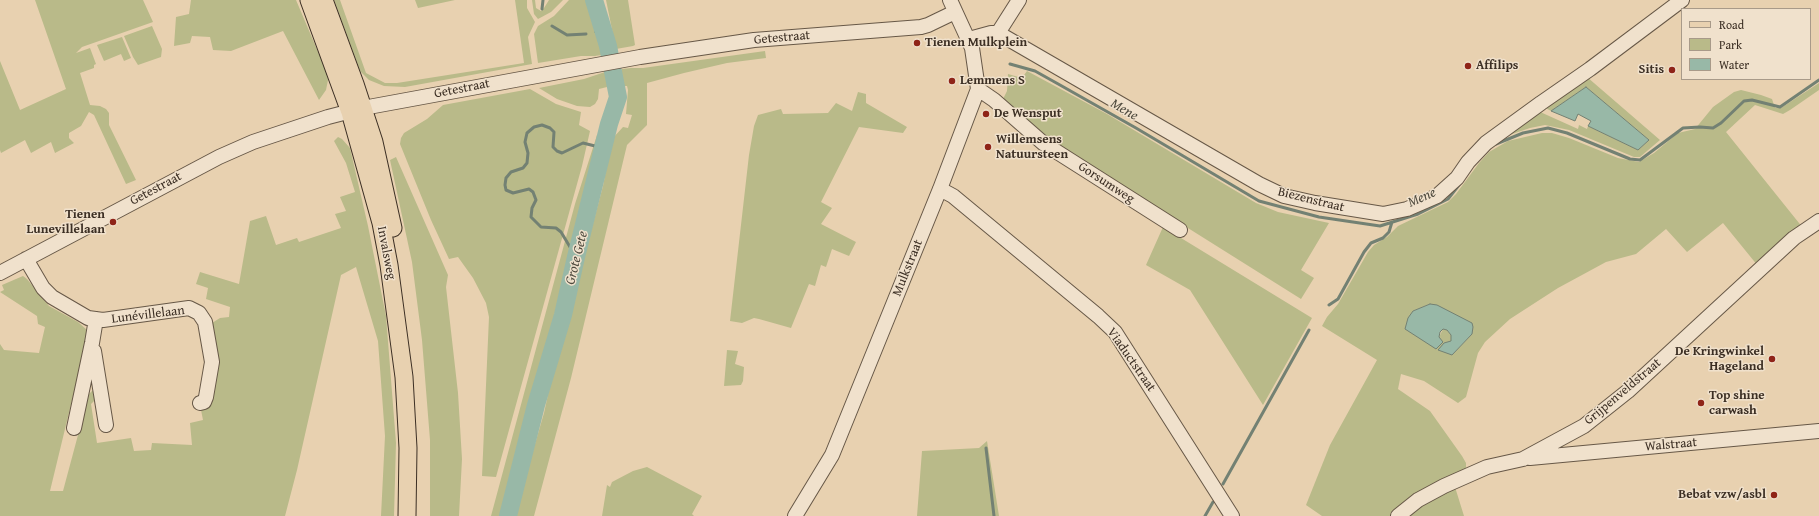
<!DOCTYPE html>
<meta charset="utf-8">
<style>
body{margin:0}
#map{position:relative;width:1819px;height:516px;overflow:hidden;background:#e8d1b0;font-family:"Gentium Book Plus",serif}
canvas{display:block}
.legend{position:absolute;left:1681px;top:8px;width:130px;height:72px;box-sizing:border-box;background:#f0e1cc;border:1px solid #a89a89;margin:0;padding:5px 7px;list-style:none;font-size:12px;color:#3c2f24}
.legend li{display:flex;align-items:center;gap:8px;height:20px}
.legend b{width:20px;border:1px solid #a89a89}
</style>
<div id="map">
<canvas width="1819" height="516"></canvas>
<ul class="legend">
<li><b style="height:5px;background:#e8d1b0"></b>Road</li>
<li><b style="height:11px;background:#b9ba89"></b>Park</li>
<li><b style="height:11px;background:#98b8a7"></b>Water</li>
</ul>
</div>
<script>
const g = document.querySelector('canvas').getContext('2d');
g.lineJoin = 'round';
function fill(path, color) { g.fillStyle = color; g.fill(path, 'evenodd'); }
const poly = rows => new Path2D(rows.map(r => 'M' + r).join(''));
function strokePath(path, color, width, dash) { g.strokeStyle = color; g.lineWidth = width; g.lineCap = dash ? 'butt' : 'round'; g.setLineDash(dash || []); g.stroke(path); }
function drawText(font, color, halo, rows, align = 'center') {
  g.font = font + ' "Gentium Book Plus",serif'; g.lineWidth = 3; g.setLineDash([]); g.textBaseline = 'middle'; g.strokeStyle = halo; g.fillStyle = color; for (const [text, x, y, turn = 0] of rows) {
    g.save(); g.translate(x, y); g.rotate((+turn || 0) * Math.PI / 180); g.textAlign = isNaN(turn) ? turn : align; if (halo) g.strokeText(text, 0, 0); g.fillText(text, 0, 0); g.restore();
  }
}
fill(poly([
 [35,0,143,0,153,22,82,47,76,53,90,48,96,64,94,65,94,68,80,73,90,105,100,106,106,109,109,113,109,125,136,180,126,184,94,115,89,112,81,126,69,133,69,138,74,143,55,153,51,142,31,153,25,140,1,153,0,150,0,61,20,110,66,89],
 [191,0,296,0,327,73,328,80,326,90,319,100,283,31,231,51,213,50,210,37,192,36,190,43,174,46,176,17,189,14],
 [334,0,340,0,366,73,385,83,397,83,524,63,515,0,527,0,527,8,535,22,528,37,532,64,405,87,384,86,369,80,360,71],
 [415,0,455,0,418,8],
 [532,0,535,0,536,8,541,11,544,8,549,0,563,0,551,12,538,19,534,14],
 [569,0,589,0,595,30,604,43,605,51,601,55,595,56,581,56,538,63,534,34,538,26,554,16],
 [606,0,628,0,635,45,633,46,616,49],
 [152,26,162,49,161,57,138,65,133,57,124,36],
 [122,37,131,58,124,61,121,54,104,61,97,45],
 [765,51,766,58,727,63,684,73,647,83,647,125,627,145,571,378,534,516,514,516,544,413,551,381,603,186,612,139,623,127,628,128,632,115,626,114,628,90,627,86,622,86,620,73,622,73,622,69,631,68,643,68],
 [1027,71,1107,114,1256,203,1278,212,1329,223,1301,270,1314,278,1301,299,1043,137,1001,103,1007,91,1008,74,1022,78],
 [605,72,606,76,609,75,611,86,599,89,598,99,595,104,590,107,577,106,557,99,539,88,584,79],
 [1587,77,1660,140,1640,157,1634,157,1569,130,1545,125,1530,128,1497,139,1538,111,1578,129,1579,125,1587,129,1588,126,1638,150,1649,140,1586,87,1551,111,1544,107],
 [1819,83,1819,90,1790,110,1783,114,1755,105,1726,132,1803,228,1758,266,1723,223,1687,252,1666,229,1636,254,1606,262,1558,288,1510,319,1485,342,1478,353,1466,397,1458,403,1424,381,1401,374,1398,389,1430,411,1462,456,1466,463,1466,469,1392,516,1322,516,1306,505,1330,445,1377,360,1322,326,1327,317,1338,304,1368,252,1374,245,1387,237,1398,226,1448,202,1456,194,1479,163,1489,152,1508,141,1542,133,1552,133,1569,138,1618,158,1639,162,1654,153,1678,133,1695,129,1713,107,1734,92,1741,90,1761,95,1772,99,1775,108,1781,108],
 [1430,304,1472,334,1452,355,1448,343,1451,341,1451,335,1447,330,1443,329,1439,337,1413,311],
 [530,89,556,104,581,112,579,125,590,131,582,166,496,477,482,476,489,317,486,303,473,278,458,257,449,259,431,220,400,144,401,138,404,133,427,119,443,105],
 [858,92,866,94,866,103,907,127,903,133,859,127,821,202,832,208,821,224,856,242,849,256,832,249,826,267,821,265,815,286,809,284,791,328,759,319,754,318,742,323,730,321,749,155,754,126,758,115,781,109,783,114,828,113,836,103,852,111],
 [597,135,603,136,603,138,579,229,572,246,503,516,491,516,575,204],
 [338,137,342,139,350,148,368,226,386,316,396,443,394,516,381,516,385,436,378,341,356,267,341,275,297,470,285,516,0,516,0,344,4,350,39,353,45,327,38,324,37,316,0,292,4,290,2,285,23,276,27,279,49,306,78,322,87,330,88,334,50,491,63,491,89,394,92,391,95,391,98,397,91,404,97,443,131,438,134,451,151,450,152,443,192,445,190,423,203,420,200,405,212,323,220,318,229,317,230,307,206,299,208,288,196,284,200,272,239,284,250,221,266,216,276,245,297,238,299,242,341,228,335,214,346,211,340,197,355,192,346,163,334,141],
 [396,157,448,275,446,287,458,393,462,459,459,516,430,516,430,440,422,340,412,262,390,160],
 [1163,227,1312,318,1263,405,1190,290,1146,265],
 [727,350,738,351,735,364,744,367,743,381,741,385,724,386],
 [987,441,999,516,917,516,922,451,979,448],
 [647,467,702,496,692,514,694,516,602,516,607,485,610,487,612,482,633,471],
 [1455,487,1464,516,1408,516,1425,501]
]), '#b9ba89');
const water = poly([
 [1586,87,1649,140,1638,150,1588,126,1591,121,1578,114,1575,121,1551,111,1586,87],
 [1430,304,1437,305,1472,323,1473,327,1472,334,1452,355,1438,350,1444,343,1451,341,1451,335,1447,330,1443,329,1440,332,1439,337,1443,342,1436,349,1405,329,1408,318,1413,311,1430,304]
]);
fill(water, '#98b8a7');
strokePath(water, '#738173', 1);
strokePath(poly([
 [542,9,543,0],
 [552,26,567,35,586,34],
 [596,32,602,29],
 [1010,64,1035,71,1060,85,1136,128,1259,201,1319,217,1380,226,1418,214,1448,199,1459,185],
 [615,82,621,81],
 [1496,144,1523,133,1548,128,1567,133,1630,159,1640,160,1683,128,1700,127,1713,128,1721,123,1744,101,1752,100,1780,107,1819,80],
 [576,257,561,232,556,228,541,227,531,217,532,208,536,200,533,192,529,189,513,193,506,190,505,185,506,178,511,172,523,168,527,163,528,153,525,142,527,133,534,127,542,125,550,128,554,132,553,147,557,151,562,153,583,143,603,148],
 [1329,305,1338,299,1364,252,1371,243,1383,238,1389,232,1392,222],
 [986,448,994,516],
 [1223,484,1309,330],
 [1205,516,1213,502]
]), '#738173', 3);
strokePath(poly([
 [508,516,536,405,563,315,576,257,609,124,618,97,608,46,594,0]
]), '#98b8a7', 18);
const minor = poly([
 [998,33,1019,0],
 [969,39,991,33,998,33,1259,184,1284,196,1315,203,1383,214,1407,209,1437,196,1457,178,1468,162,1486,143,1541,103,1590,69,1682,0],
 [978,89,994,100,1043,143,1180,230],
 [940,189,953,196,1098,316,1115,332,1232,516],
 [26,259,43,288,52,297,88,318,103,320,189,308,199,313,205,322,212,362,206,397,204,402,200,403],
 [0,273,219,157,253,142,328,117,363,108,640,57,754,40,921,27,928,25,955,12],
 [94,351,106,425],
 [74,428,92,343,96,319],
 [1530,458,1819,431],
 [795,516,832,455,940,189,978,89,972,48,950,0],
 [1398,516,1418,500,1444,486,1487,467,1523,459,1584,426,1628,391,1794,238,1819,221]
]);
const major = poly([
 [309,0,350,112,381,223,389,265,404,377,408,448,407,516],
 [324,0,355,84,374,142,393,228]
]);
strokePath(minor, '#675847', 16);
strokePath(major, '#3c2f24', 19);
strokePath(minor, '#f0e1cc', 14);
strokePath(major, '#e8d1b0', 17);
for (const [x, y, r, color] of [
 [917,43,4,"#8f2418"],
 [1468,66,4,"#8f2418"],
 [1672,70,4,"#8f2418"],
 [952,81,4,"#8f2418"],
 [986,114,4,"#8f2418"],
 [988,147,4,"#8f2418"],
 [113,222,4,"#8f2418"],
 [1772,359,4,"#8f2418"],
 [1701,403,4,"#8f2418"],
 [1774,495,4,"#8f2418"]
]) { const dot = new Path2D(); dot.arc(x, y, r, 0, 2 * Math.PI); g.fillStyle = color; g.fill(dot); strokePath(dot, '#f0e1cc', 1.5); }
drawText('13px', '#3c2f24', '#f0e1cc', [
 ["Getestraat",782,38,-5],
 ["Getestraat",462,89,-11],
 ["Gorsumweg",1106,183,33],
 ["Getestraat",156,189,-28],
 ["Biezenstraat",1311,200,14],
 ["Invalsweg",386,253,79],
 ["Mulkstraat",908,268,-68],
 ["Lunévillelaan",148,315,-7],
 ["Viaductstraat",1131,360,55],
 ["Grijpenveldstraat",1623,392,-40],
 ["Walstraat",1671,445,-5]
]);
drawText('bold 13px', '#3c2f24', '#f0e1cc', [
 ["Tienen Mulkplein",925,43],
 ["Affilips",1476,66],
 ["Sitis",1664,70,"right"],
 ["Lemmens S",960,81],
 ["De Wensput",994,114],
 ["Willemsens",996,140],
 ["Natuursteen",996,155],
 ["Tienen",105,215,"right"],
 ["Lunevillelaan",105,230,"right"],
 ["De Kringwinkel",1764,352,"right"],
 ["Hageland",1764,367,"right"],
 ["Top shine",1709,396],
 ["carwash",1709,411],
 ["Bebat vzw/asbl",1766,495,"right"]
], 'left');
drawText('italic 14px', '#4e4a3e', '#f0e1cc', [
 ["Mene",1124,110,30],
 ["Mene",1422,198,-24],
 ["Grote Gete",577,258,-76]
]);
</script>
